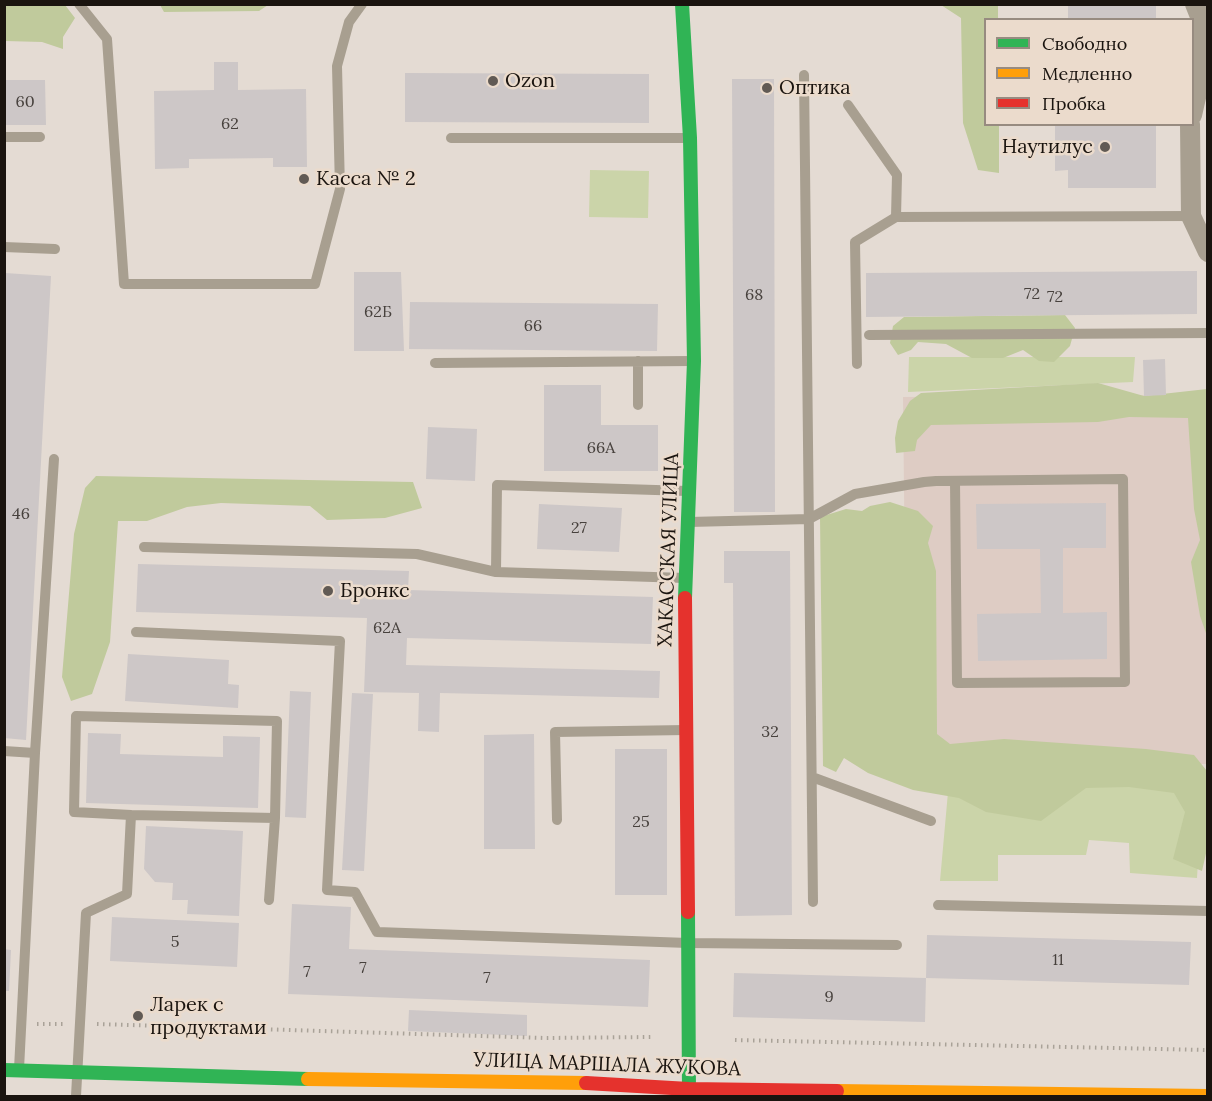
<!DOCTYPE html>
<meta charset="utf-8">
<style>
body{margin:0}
#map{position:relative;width:1212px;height:1101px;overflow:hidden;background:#e4dbd3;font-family:Lora,serif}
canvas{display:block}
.frame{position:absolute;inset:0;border:6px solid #1a140f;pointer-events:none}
.legend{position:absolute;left:984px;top:18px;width:210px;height:108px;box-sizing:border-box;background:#ebdbcc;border:2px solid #978b80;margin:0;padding:8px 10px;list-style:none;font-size:18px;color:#1a140f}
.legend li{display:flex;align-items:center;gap:12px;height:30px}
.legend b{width:30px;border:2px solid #978b80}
</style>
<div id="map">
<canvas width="1212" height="1101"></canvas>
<div class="frame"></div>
<ul class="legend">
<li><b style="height:8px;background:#30b455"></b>Свободно</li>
<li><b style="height:8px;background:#ff9f0a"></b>Медленно</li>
<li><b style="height:8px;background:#e5322d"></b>Пробка</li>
</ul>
</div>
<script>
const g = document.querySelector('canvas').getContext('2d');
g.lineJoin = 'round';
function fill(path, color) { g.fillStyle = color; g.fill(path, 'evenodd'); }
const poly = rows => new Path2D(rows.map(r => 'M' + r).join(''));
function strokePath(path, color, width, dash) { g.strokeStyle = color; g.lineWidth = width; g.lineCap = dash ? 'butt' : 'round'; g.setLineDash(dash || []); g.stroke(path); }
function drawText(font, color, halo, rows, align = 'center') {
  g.font = font + ' Lora,serif'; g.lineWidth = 5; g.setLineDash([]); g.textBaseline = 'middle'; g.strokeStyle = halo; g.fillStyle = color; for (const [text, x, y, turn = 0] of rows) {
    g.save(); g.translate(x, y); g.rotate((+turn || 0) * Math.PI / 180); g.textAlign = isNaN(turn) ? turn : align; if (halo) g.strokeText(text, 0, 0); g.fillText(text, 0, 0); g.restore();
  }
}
fill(poly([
 [1206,395,1207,764,907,768,903,397]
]), '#deccc4');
fill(poly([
 [590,170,649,171,648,218,589,217],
 [909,357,1135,357,1133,382,908,392],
 [1203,776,1197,878,1130,873,1129,843,1089,840,1086,855,998,855,998,881,940,881,949,781]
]), '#cbd4a9');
fill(poly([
 [5,4,65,5,75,18,63,37,63,49,42,42,5,41],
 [160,5,268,5,259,11,164,12],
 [941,5,998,5,998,19,986,20,986,124,999,125,999,173,978,170,963,123,961,18],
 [1065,315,1075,328,1070,346,1054,362,1039,361,1023,350,1003,358,972,358,946,344,918,342,911,350,898,355,890,343,893,326,904,317],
 [1098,383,1144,396,1207,389,1207,636,1200,616,1191,562,1200,540,1194,509,1188,418,1129,417,1098,422,931,425,917,440,915,451,896,453,895,438,898,421,910,401,921,393],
 [96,476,413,482,422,508,385,518,327,520,310,506,221,503,187,507,147,521,118,521,110,642,92,694,71,701,62,677,74,534,85,488],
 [890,502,918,511,933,526,928,543,936,571,937,734,950,744,1004,739,1146,749,1194,755,1207,771,1207,849,1202,871,1173,859,1185,812,1174,793,1129,787,1086,788,1041,821,986,812,959,798,913,790,868,773,844,758,836,772,823,766,820,517,846,509,862,511,870,506]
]), '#c0ca9c');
fill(poly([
 [1068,4,1156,4,1156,20,1068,20],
 [214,62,238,62,238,90,306,89,307,167,273,167,273,158,189,159,189,168,155,169,154,91,214,90],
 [405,73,649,74,649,123,405,122],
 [732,79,774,79,775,512,734,512],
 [4,80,45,80,46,125,4,125],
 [1055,124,1156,124,1156,188,1068,188,1068,170,1055,171],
 [1197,271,1197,314,866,317,866,273],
 [354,272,401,272,404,351,354,351],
 [5,273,51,276,26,740,4,738],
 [410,302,658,304,657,351,409,349],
 [1165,359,1166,395,1144,396,1143,360],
 [544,385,601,385,601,425,658,425,658,471,544,471],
 [428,427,477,429,475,481,426,479],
 [1106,503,1106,548,1063,548,1063,613,1107,612,1107,659,978,661,977,614,1041,613,1040,549,977,549,976,504],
 [539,504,622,508,619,552,537,549],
 [724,551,790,551,792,915,735,916,733,583,724,583],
 [138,564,409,571,408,590,653,597,651,644,407,638,406,665,660,671,659,698,440,693,439,732,418,731,419,693,364,692,367,618,136,612],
 [128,654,229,660,228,684,239,685,238,708,125,701],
 [290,691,311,692,306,818,285,817],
 [352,693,373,694,364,871,342,870],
 [88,733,121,734,120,754,223,757,223,736,260,737,258,808,86,803],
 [534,734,535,849,484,849,484,735],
 [615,749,667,749,667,895,615,895],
 [146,826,243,831,239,916,187,914,188,900,172,900,173,883,155,882,144,869],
 [292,904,351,907,349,949,650,960,648,1007,288,994],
 [112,917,239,923,237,967,110,961],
 [927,935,1191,942,1189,985,926,978],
 [4,949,11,950,9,991,4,991],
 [734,973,926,978,925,1022,733,1017],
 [409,1010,527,1015,527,1036,408,1031]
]), '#cdc7c7');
strokePath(poly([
 [37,1024,63,1024],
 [97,1024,546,1038,651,1037],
 [735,1040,1208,1050]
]), '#a9a298', 4, [1.5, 4.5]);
strokePath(poly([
 [79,4,107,39,124,284,315,284,340,189,337,66,349,22,362,4],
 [804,75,813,902],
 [848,105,897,175,896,217],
 [4,137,40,137],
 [451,138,689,138],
 [4,247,55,249],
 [869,335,1208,333],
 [638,361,638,405],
 [435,363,692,361],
 [857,364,855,242,896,217,1191,216],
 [689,522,809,519,855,494,924,482,936,481,1123,479,1125,682,957,683,955,481],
 [144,547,417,554,496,572,685,578],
 [496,572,497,485,687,491],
 [136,632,340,641,327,890,355,892,377,932,688,943,897,945],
 [4,751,35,753,19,1069],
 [35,753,54,459],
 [812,777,931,821],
 [557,820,555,732,686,730],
 [269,900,275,818],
 [938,905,1208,911],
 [76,1096,86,913,127,894,131,815,275,818,277,721,76,716,74,812,131,815]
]), '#a89f90', 10);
strokePath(poly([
 [1192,115,1204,62,1203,24,1195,4],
 [1190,124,1191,216,1208,252]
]), '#a89f90', 20);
strokePath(poly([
 [682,4,690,138,694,361,685,598],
 [688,912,689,1096],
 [4,1070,308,1079]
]), '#30b455', 14);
strokePath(poly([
 [308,1079,586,1083],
 [837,1091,1208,1096]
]), '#ff9f0a', 14);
strokePath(poly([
 [685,598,688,912],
 [586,1083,689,1089,837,1091]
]), '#e5322d', 14);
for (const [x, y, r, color] of [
 [493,81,6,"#615a54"],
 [767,88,6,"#615a54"],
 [1105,147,6,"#615a54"],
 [304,179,6,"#615a54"],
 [328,591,6,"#615a54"],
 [138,1016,6,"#615a54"]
]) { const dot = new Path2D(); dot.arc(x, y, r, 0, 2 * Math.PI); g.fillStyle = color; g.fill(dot); strokePath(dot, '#ebdbcc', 2); }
drawText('16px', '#47413d', null, [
 ["60",25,102],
 ["62",230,124],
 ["72",1032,294],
 ["68",754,295],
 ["72",1055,297],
 ["62Б",378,312],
 ["66",533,326],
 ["66А",601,448],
 ["46",21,514],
 ["27",579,528],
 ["62А",387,628],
 ["32",770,732],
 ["25",641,822],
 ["5",175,942],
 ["11",1058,960],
 ["7",363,968],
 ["7",307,972],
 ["7",487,978],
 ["9",829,997]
]);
drawText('20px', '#1a140f', '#ebdbcc', [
 ["Ozon",505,81],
 ["Оптика",779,88],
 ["Наутилус",1093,147,"right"],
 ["Касса № 2",316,179],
 ["Бронкс",340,591],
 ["Ларек с",150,1005],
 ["продуктами",150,1028]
], 'left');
drawText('20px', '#1a140f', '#ebdbcc', [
 ["ХАКАССКАЯ УЛИЦА",669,550,-88],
 ["УЛИЦА МАРШАЛА ЖУКОВА",607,1065,2]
]);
</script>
